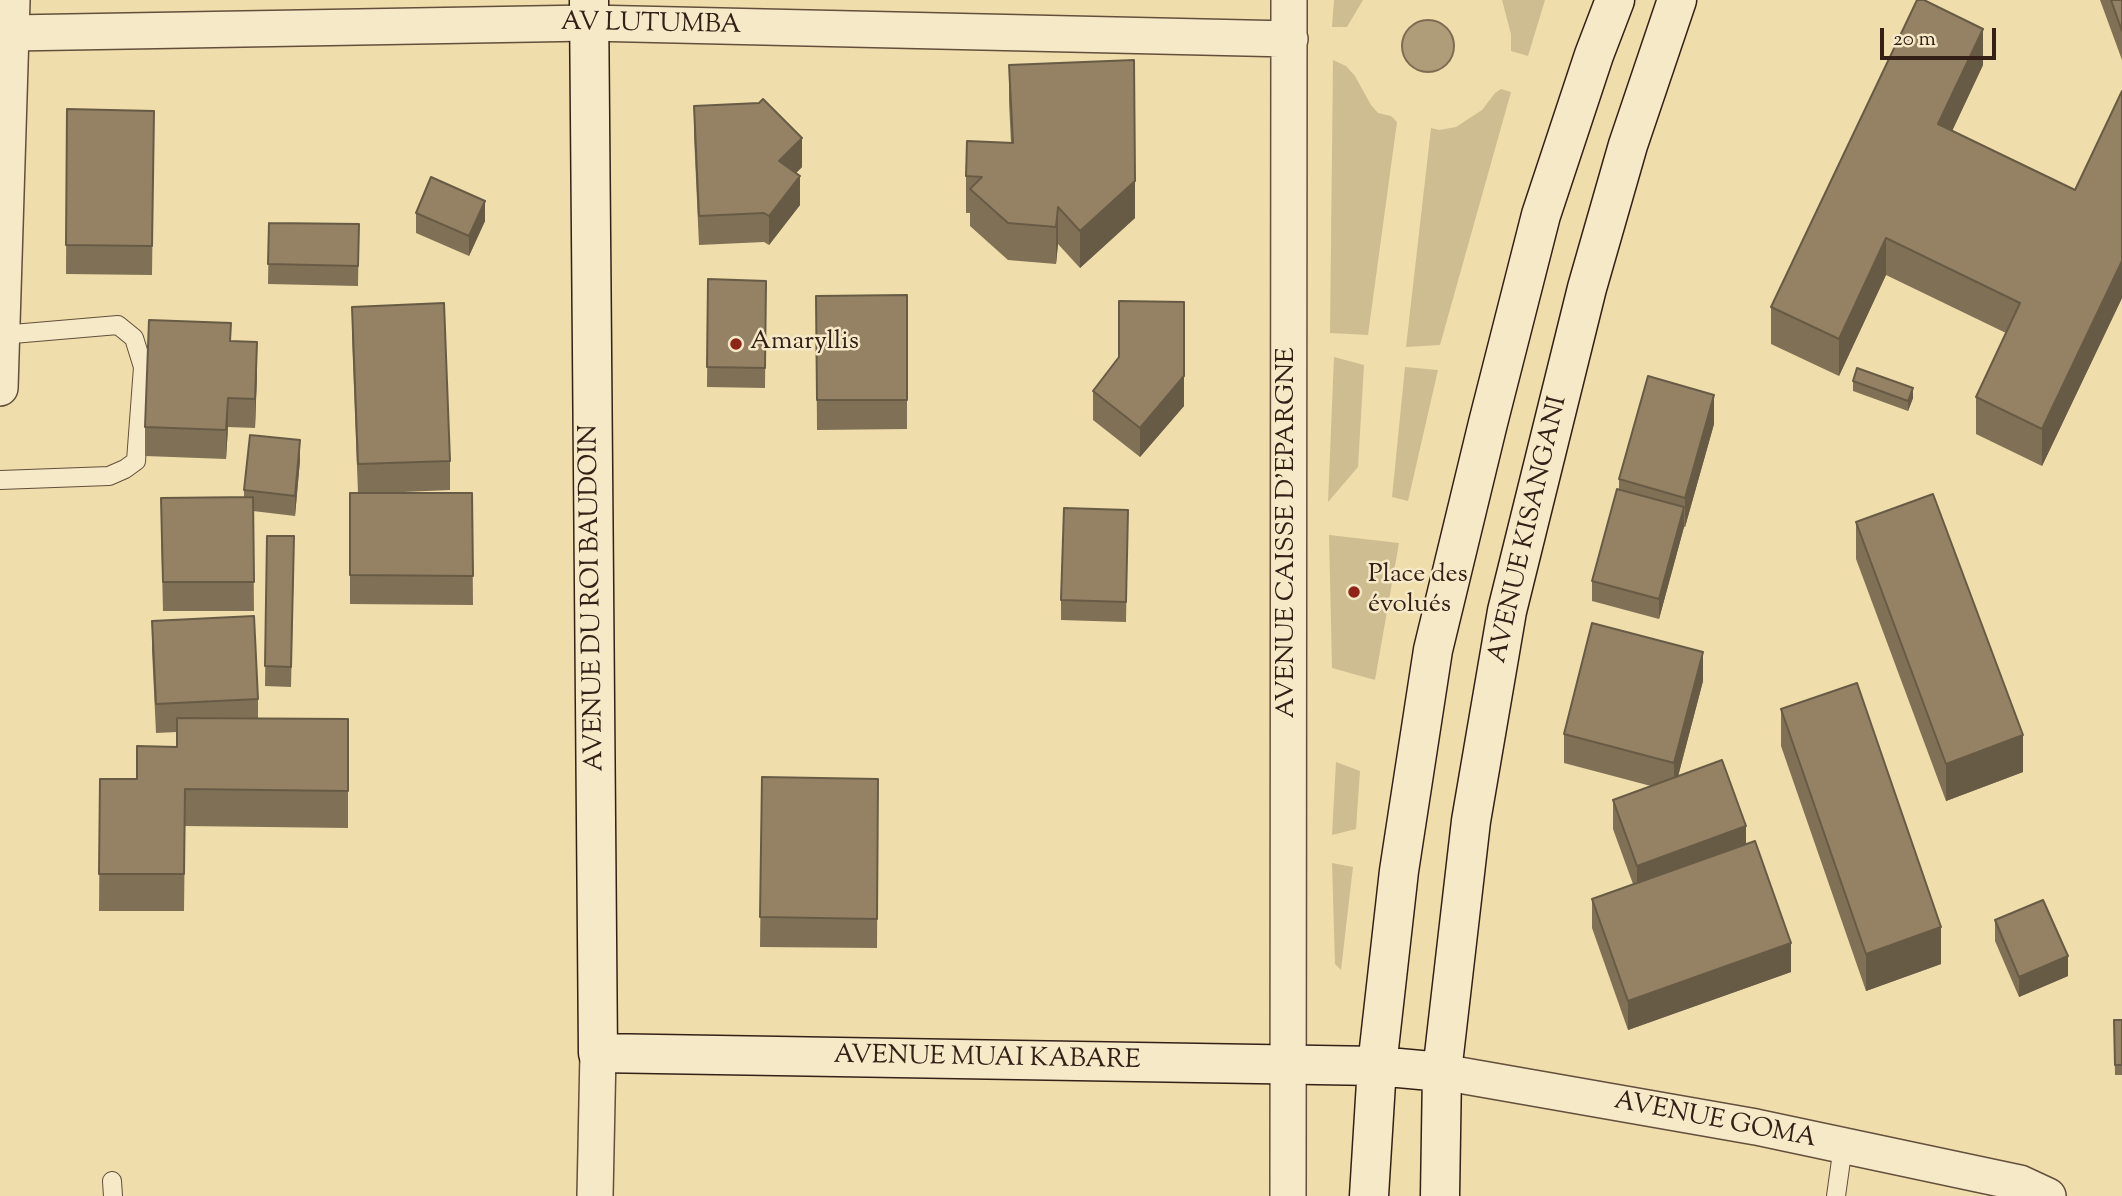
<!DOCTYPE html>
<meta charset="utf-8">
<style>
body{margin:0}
#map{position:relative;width:2122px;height:1196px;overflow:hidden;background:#efddab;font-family:"Sorts Mill Goudy",serif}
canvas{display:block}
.scale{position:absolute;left:1880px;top:28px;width:116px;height:32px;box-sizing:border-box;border:4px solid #342017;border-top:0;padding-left:9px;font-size:21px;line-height:24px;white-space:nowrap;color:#342017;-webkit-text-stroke:5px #f5e9c8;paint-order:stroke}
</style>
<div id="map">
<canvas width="2122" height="1196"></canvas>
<div class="scale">20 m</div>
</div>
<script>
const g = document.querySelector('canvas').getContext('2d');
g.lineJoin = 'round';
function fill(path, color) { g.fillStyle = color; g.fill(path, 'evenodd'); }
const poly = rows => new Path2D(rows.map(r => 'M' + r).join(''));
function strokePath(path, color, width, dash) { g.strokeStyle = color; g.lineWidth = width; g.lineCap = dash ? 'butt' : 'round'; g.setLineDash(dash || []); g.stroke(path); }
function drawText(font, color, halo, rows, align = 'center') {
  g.font = font + ' "Sorts Mill Goudy",serif'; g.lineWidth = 5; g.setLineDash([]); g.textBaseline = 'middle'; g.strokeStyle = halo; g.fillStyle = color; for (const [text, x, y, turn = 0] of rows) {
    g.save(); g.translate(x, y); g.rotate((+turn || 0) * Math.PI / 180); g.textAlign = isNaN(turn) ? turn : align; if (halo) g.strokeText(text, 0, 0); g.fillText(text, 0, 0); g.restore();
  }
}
fill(poly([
 [1334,0,1363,0,1347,27,1332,27],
 [1502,0,1545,0,1528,56,1511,51,1511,34],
 [1333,60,1346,66,1355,76,1371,105,1378,113,1391,116,1397,122,1368,335,1330,333],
 [1501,89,1511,92,1440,345,1406,347,1431,128,1439,130,1456,127,1482,110,1495,93],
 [1334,357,1364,365,1358,467,1328,502],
 [1405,367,1438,370,1408,501,1392,497],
 [1329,535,1399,543,1375,680,1332,668],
 [1336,762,1360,771,1356,829,1332,835],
 [1332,863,1353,867,1341,970,1335,964]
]), '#cfbd92');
const water = poly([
 '1402 46a26 26 0 1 1 52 0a26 26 0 1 1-52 0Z'
]);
fill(water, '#af9d79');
strokePath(water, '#7e6b52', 2);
const lane = poly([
 [0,480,109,476,125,469,136,461,143,367,134,338,118,325,1,335],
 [112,1181,113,1196],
 [1836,1196,1843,1146]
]);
const street = poly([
 [12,33,589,23,1290,39],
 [0,388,12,0],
 [1442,1072,1756,1127,2020,1183,2048,1196],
 [595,1196,598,1053],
 [1288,1196,1289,0]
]);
const secondary = poly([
 [589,0,598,1053,1377,1066,1442,1072],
 [1369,1196,1377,1066,1399,871,1433,650,1488,423,1541,215,1594,55,1615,0],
 [1440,1196,1442,1072,1471,821,1507,611,1587,288,1628,145,1677,0]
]);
strokePath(lane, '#634f3c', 20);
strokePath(street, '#634f3c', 38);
strokePath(secondary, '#342017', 41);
strokePath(lane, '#f5e9c8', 18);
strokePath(street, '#f5e9c8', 35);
strokePath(secondary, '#f5e9c8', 38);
fill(poly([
 [2100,0,2122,0,2122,60],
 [1009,65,1135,218,1080,268,1058,244,1056,264,1008,260,970,226,970,213,966,213,966,176,1011,143,1009,102],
 [1983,65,1952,131,2075,190,2122,91,2122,298,2042,466,1976,434,1976,397,2006,333,1886,275,1839,376,1771,344,1771,307],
 [694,106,802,167,796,173,800,205,769,245,764,242,699,245,694,135],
 [67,109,154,111,152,275,66,274],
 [416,213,485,221,469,256,416,233],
 [269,223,359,224,358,286,268,284],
 [708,279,766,281,765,388,707,387],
 [907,295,907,429,817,430,816,296],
 [1184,302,1184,406,1140,457,1093,420,1093,391,1119,357],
 [352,307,450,461,450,490,381,493,472,493,473,605,350,604,350,493,358,493,352,336],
 [231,341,257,372,255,428,228,427,226,459,145,456,145,427],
 [1853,381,1913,398,1908,411,1853,391],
 [1714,424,1685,527,1684,527,1659,619,1592,601,1592,581,1619,489,1619,479],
 [300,460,295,516,253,511,254,611,163,611,161,527,244,497,244,490],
 [1128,510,1126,622,1061,620,1061,600],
 [1856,522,2023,772,1946,801,1856,559],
 [267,536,294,556,291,687,265,686],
 [152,621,258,699,258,718,348,719,348,828,185,826,184,911,99,911,100,779,137,779,177,747,177,732,156,733,152,650],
 [1703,681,1678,776,1746,844,1791,972,1628,1030,1592,928,1592,899,1633,884,1613,829,1613,800,1651,786,1564,763,1564,734],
 [1781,709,1941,964,1866,991,1781,746],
 [762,777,878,779,877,948,760,947],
 [1995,920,2068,976,2019,997,1995,941],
 [2114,1020,2122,1020,2122,1075,2115,1075]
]), '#807056');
fill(poly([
 [1983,29,1983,65,1938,161,1938,124],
 [802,138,802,167,779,190,779,161],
 [800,176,800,205,769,245,769,216],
 [1135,181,1135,218,1080,268,1080,231],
 [485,201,485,221,469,256,469,236],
 [1058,207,1058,244,1056,264,1056,227],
 [1886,238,1886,275,1839,376,1839,339],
 [2122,261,2122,298,2042,466,2042,429],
 [257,342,257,372,255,428,255,399],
 [1184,376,1184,406,1140,457,1140,428],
 [1913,388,1913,398,1908,411,1908,401],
 [1714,395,1714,424,1685,527,1685,498],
 [228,398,228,427,226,459,226,430],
 [300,440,300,460,295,516,295,496],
 [1684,507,1684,527,1659,619,1659,599],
 [1703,652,1703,681,1674,792,1674,763],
 [2023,735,2023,772,1946,801,1946,764],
 [1746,826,1746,855,1637,895,1637,866],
 [1941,927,1941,964,1866,991,1866,954],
 [1791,943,1791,972,1628,1030,1628,1001],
 [2068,956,2068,976,2019,997,2019,977]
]), '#685b46');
const building = poly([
 [1917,0,1924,0,1983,29,1938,124,2075,190,2122,91,2122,261,2042,429,1976,397,2020,303,1886,238,1839,339,1771,307,1917,0],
 [2111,0,2122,0,2122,31,2111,0],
 [1134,60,1135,181,1080,231,1058,207,1056,227,1008,223,970,189,982,177,966,176,967,141,1013,143,1009,65,1134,60],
 [763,99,802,138,779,161,800,176,769,216,764,213,699,216,694,106,759,103,763,99],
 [67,109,154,111,152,246,66,245,67,109],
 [431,177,485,201,469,236,416,213,431,177],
 [269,223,359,224,358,266,268,264,269,223],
 [708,279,766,281,765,368,707,367,708,279],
 [907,295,907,400,817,400,816,296,907,295],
 [1119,301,1184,302,1184,376,1140,428,1093,391,1119,357,1119,301],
 [444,303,450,461,358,464,352,307,444,303],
 [149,320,231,323,230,341,257,342,255,399,228,398,226,430,145,427,149,320],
 [1857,368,1913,388,1908,401,1853,381,1857,368],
 [1648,376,1714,395,1685,498,1619,479,1648,376],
 [250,435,300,440,295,496,244,490,250,435],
 [1617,489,1684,507,1659,599,1592,581,1617,489],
 [350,493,472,493,473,576,350,575,350,493],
 [1933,494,2023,735,1946,764,1856,522,1933,494],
 [253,497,254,582,163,582,161,498,253,497],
 [1064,508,1128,510,1126,602,1061,600,1064,508],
 [267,536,294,536,291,667,265,666,267,536],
 [254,616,258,699,156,704,152,621,254,616],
 [1592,623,1703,652,1674,763,1564,734,1592,623],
 [1857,683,1941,927,1866,954,1781,709,1857,683],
 [177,718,348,719,348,791,185,789,184,874,99,874,100,779,137,779,137,746,177,747,177,718],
 [1722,760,1746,826,1637,866,1613,800,1722,760],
 [762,777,878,779,877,919,760,917,762,777],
 [1755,841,1791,943,1628,1001,1592,899,1755,841],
 [2043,900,2068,956,2019,977,1995,920,2043,900],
 [2114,1020,2122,1020,2122,1065,2115,1065,2114,1020]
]);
fill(building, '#958264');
strokePath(building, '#685b46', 2);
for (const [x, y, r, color] of [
 [736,344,7,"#8f2418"],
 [1354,592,7,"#8f2418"]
]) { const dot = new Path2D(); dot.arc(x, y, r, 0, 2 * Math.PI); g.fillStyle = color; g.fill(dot); strokePath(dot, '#f5e9c8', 2.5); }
drawText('26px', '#342017', '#f5e9c8', [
 ["AV LUTUMBA",651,26,1],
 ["AVENUE KISANGANI",1530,530,-77],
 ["AVENUE CAISSE D'EPARGNE",1289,533,-90],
 ["AVENUE DU ROI BAUDOIN",594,598,-91],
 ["AVENUE MUAI KABARE",987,1060,1],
 ["AVENUE GOMA",1715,1122,11]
]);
drawText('26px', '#342017', '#f5e9c8', [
 ["Amaryllis",750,344],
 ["Place des",1368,577],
 ["évolués",1368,607]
], 'left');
</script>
